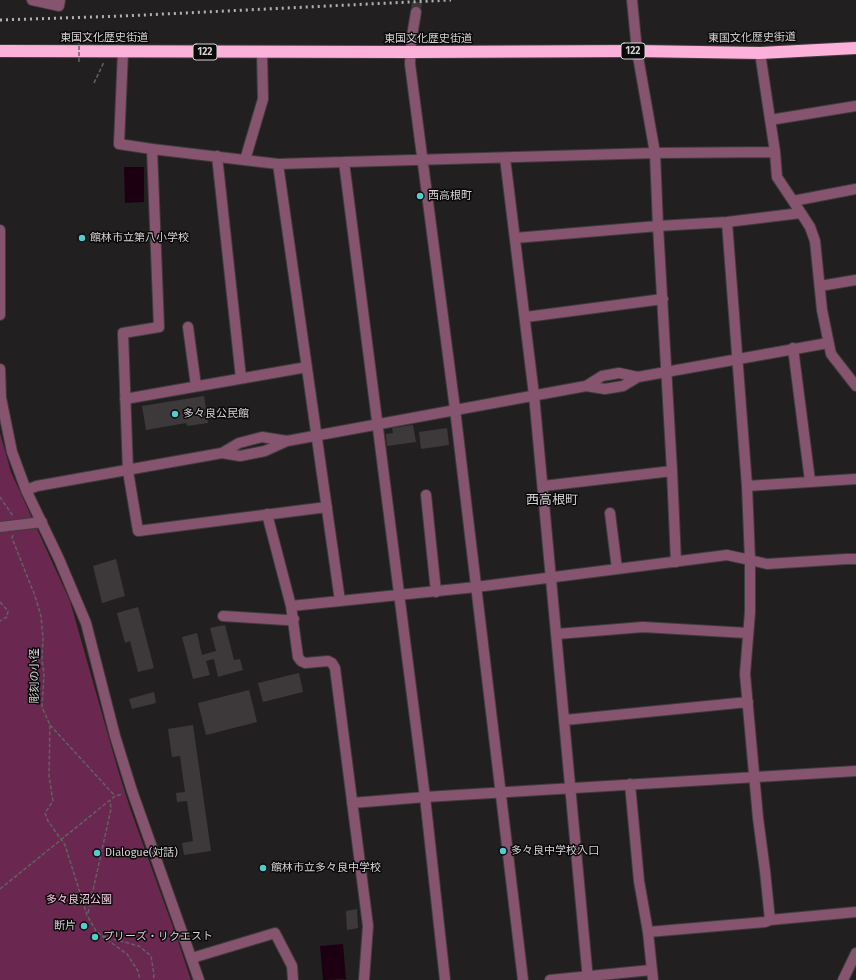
<!DOCTYPE html>
<meta charset="utf-8">
<style>
body{margin:0}
canvas{display:block;background:#221f20}
</style>
<canvas width="856" height="980"></canvas>
<script>
const ctx = document.querySelector('canvas').getContext('2d');
ctx.lineJoin = 'round';
function paint(path, color) {
  ctx.fillStyle = color;
  ctx.fill(path, 'evenodd');
}
function poly(rows) {
  const path = new Path2D();
  for (const r of rows) {
    path.moveTo(r[0], r[1]);
    for (let i = 2; i < r.length; i += 2) path.lineTo(r[i], r[i + 1]);
  }
  return path;
}
function trace(path, color, width, dash) {
  ctx.strokeStyle = color;
  ctx.lineWidth = width;
  ctx.lineCap = dash ? 'butt' : 'round';
  ctx.setLineDash(dash || []);
  ctx.stroke(path);
}
function write(font, color, halo, rows, align = 'center') {
  ctx.font = font + ' "Fira Sans","Noto Sans JP",sans-serif';
  ctx.lineWidth = 3;
  ctx.setLineDash([]);
  ctx.textBaseline = 'middle';
  ctx.strokeStyle = halo;
  ctx.fillStyle = color;
  for (const [text, x, y, turn = 0] of rows) {
    ctx.save();
    ctx.translate(x, y);
    ctx.rotate((+turn || 0) * Math.PI / 180);
    ctx.textAlign = isNaN(turn) ? turn : align;
    if (halo) ctx.strokeText(text, 0, 0);
    ctx.fillText(text, 0, 0);
    ctx.restore();
  }
}
paint(poly([
 [0,433,11,472,70,601,118,770,131,811,178,941,191,980,0,980]
]), '#6a2750');
paint(poly([
 [124,167,144,167,144,202,125,203],
 [343,944,346,979,323,980,320,946]
]), '#1c0011');
paint(poly([
 [204,396,208,423,187,426,186,423,146,430,142,406],
 [413,425,416,442,387,446,386,434,393,433,392,428],
 [447,428,449,445,421,449,419,432],
 [116,559,125,596,102,603,93,566],
 [138,607,154,668,138,672,130,641,125,643,117,613],
 [225,625,234,660,240,659,243,670,218,677,214,659,206,661,210,675,193,679,182,637,197,633,202,655,216,651,210,628],
 [299,673,303,692,263,702,258,683],
 [249,690,257,722,206,735,198,703],
 [154,692,156,703,132,709,129,699],
 [193,725,211,851,184,855,182,843,193,841,187,801,177,802,176,793,185,792,180,756,172,757,168,729],
 [357,909,358,928,347,930,346,911]
]), '#3d393b');
trace(poly([
 [416,12,417,0]
]), '#3d3a3b', 10, [10, 5]);
const minor = poly([
 [32,0,59,6,60,0],
 [632,0,637,51,655,153,658,226,727,222,801,213,810,227,815,241,822,310,831,354,856,386],
 [416,12,411,42,410,64,455,409,523,980],
 [123,51,119,144,152,149,278,164,344,162],
 [760,53,775,152,777,177,801,213],
 [770,120,856,106],
 [152,149,159,327,123,333,128,471,138,531,327,507],
 [217,156,241,378],
 [505,158,534,395,588,980],
 [245,160,263,99,262,52],
 [278,164,340,601],
 [793,201,856,189],
 [0,230,0,315],
 [515,238,658,226,672,471,676,562],
 [820,286,856,280],
 [526,317,663,299],
 [188,327,196,386],
 [793,348,810,481],
 [0,369,1,398,12,452,26,490,59,559,86,623,115,736,132,791,199,980],
 [586,386,602,376,619,373,638,377],
 [125,399,307,367],
 [222,453,239,443,262,437,287,441],
 [543,486,672,471],
 [747,486,856,479],
 [26,490,37,486,222,453,240,456,265,451,287,441,586,386,605,389,623,386,638,377,828,343],
 [426,495,436,592],
 [610,513,617,569],
 [267,514,291,606,298,657,301,661,305,663,328,661,332,663,335,668,368,926,364,980],
 [0,527,42,522],
 [291,606,476,587,727,555,750,560,747,486,727,222],
 [223,616,286,620,294,619],
 [557,634,643,627,747,633],
 [565,720,748,702],
 [630,784,639,881,648,932,653,980],
 [352,803,425,797,856,771],
 [770,920,765,871,758,818,745,674,750,612,750,560,767,564,846,559,856,559],
 [648,932,765,922,770,920,856,912],
 [192,958,275,933,292,966,293,980],
 [445,980,425,797,344,162,655,153,775,152],
 [550,980,651,970],
 [843,980,856,953]
]);
const highway = poly([
 [0,51,411,52,637,51,760,53,856,48]
]);
trace(minor, '#3f3c3d', 12);
trace(highway, '#3f3c3d', 14);
trace(poly([
 [76,40,76,36,79,36,79,41],
 [94,83,104,62],
 [0,497,13,516],
 [13,535,12,538,35,596,41,616,43,638,42,660,44,674,42,707,50,725,49,776,53,801,45,813,48,821,65,845,87,915,96,931,102,936,139,946,151,956,154,975,153,980],
 [0,602,8,611,7,617,0,621],
 [50,725,115,796],
 [0,889,115,796,123,794],
 [88,913,111,809,110,800],
 [102,936,127,954,138,971,140,980]
]), '#646162', 1.5, [4, 2]);
trace(minor, '#875470', 10);
trace(highway, '#fdb0d9', 12);
trace(poly([
 [0,20,123,16,451,0]
]), '#b2b0b1', 3, [2, 4]);
trace(poly([
 [79,62,79,43]
]), '#646162', 1.5, [4, 2]);
for (const [x, y, r, color] of [
 [420,196,4,"#52cdce"],
 [82,238,4,"#52cdce"],
 [175,414,4,"#52cdce"],
 [503,851,4,"#52cdce"],
 [97,853,4,"#52cdce"],
 [263,868,4,"#52cdce"],
 [84,926,4,"#52cdce"],
 [95,937,4,"#52cdce"]
]) {
  const dot = new Path2D();
  dot.arc(x, y, r, 0, 2 * Math.PI);
  ctx.fillStyle = color;
  ctx.fill(dot);
  trace(dot, '#0a090a', 1.5);
}
for (const [x, y, w] of [
 [633,51,24],
 [205,52,24]
]) {
  const box = new Path2D();
  box.roundRect(x - w / 2, y - 8, w, 16, 3);
  ctx.fillStyle = '#0a090a';
  ctx.fill(box);
  trace(box, '#d5d3d4', 1);
}
write('bold 10px', '#d5d3d4', null, [
 ["122",633,51],
 ["122",205,52]
]);
write('11px', '#d5d3d4', '#0a090a', [
 ["東国文化歴史街道",104,38],
 ["東国文化歴史街道",752,38,-1],
 ["東国文化歴史街道",428,39],
 ["彫刻の小径",35,676,-90]
]);
write('11px', '#d5d3d4', '#0a090a', [
 ["西高根町",428,196],
 ["館林市立第八小学校",90,238],
 ["多々良公民館",183,414],
 ["多々良中学校入口",511,851],
 ["Dialogue(対話)",105,853],
 ["館林市立多々良中学校",271,868],
 ["断片",76,926,"right"],
 ["プリーズ・リクエスト",103,937]
], 'left');
write('11px', '#f8cde3', '#0a090a', [
 ["多々良沼公園",79,900]
]);
write('13px', '#d5d3d4', '#0a090a', [
 ["西高根町",552,500]
]);
</script>
